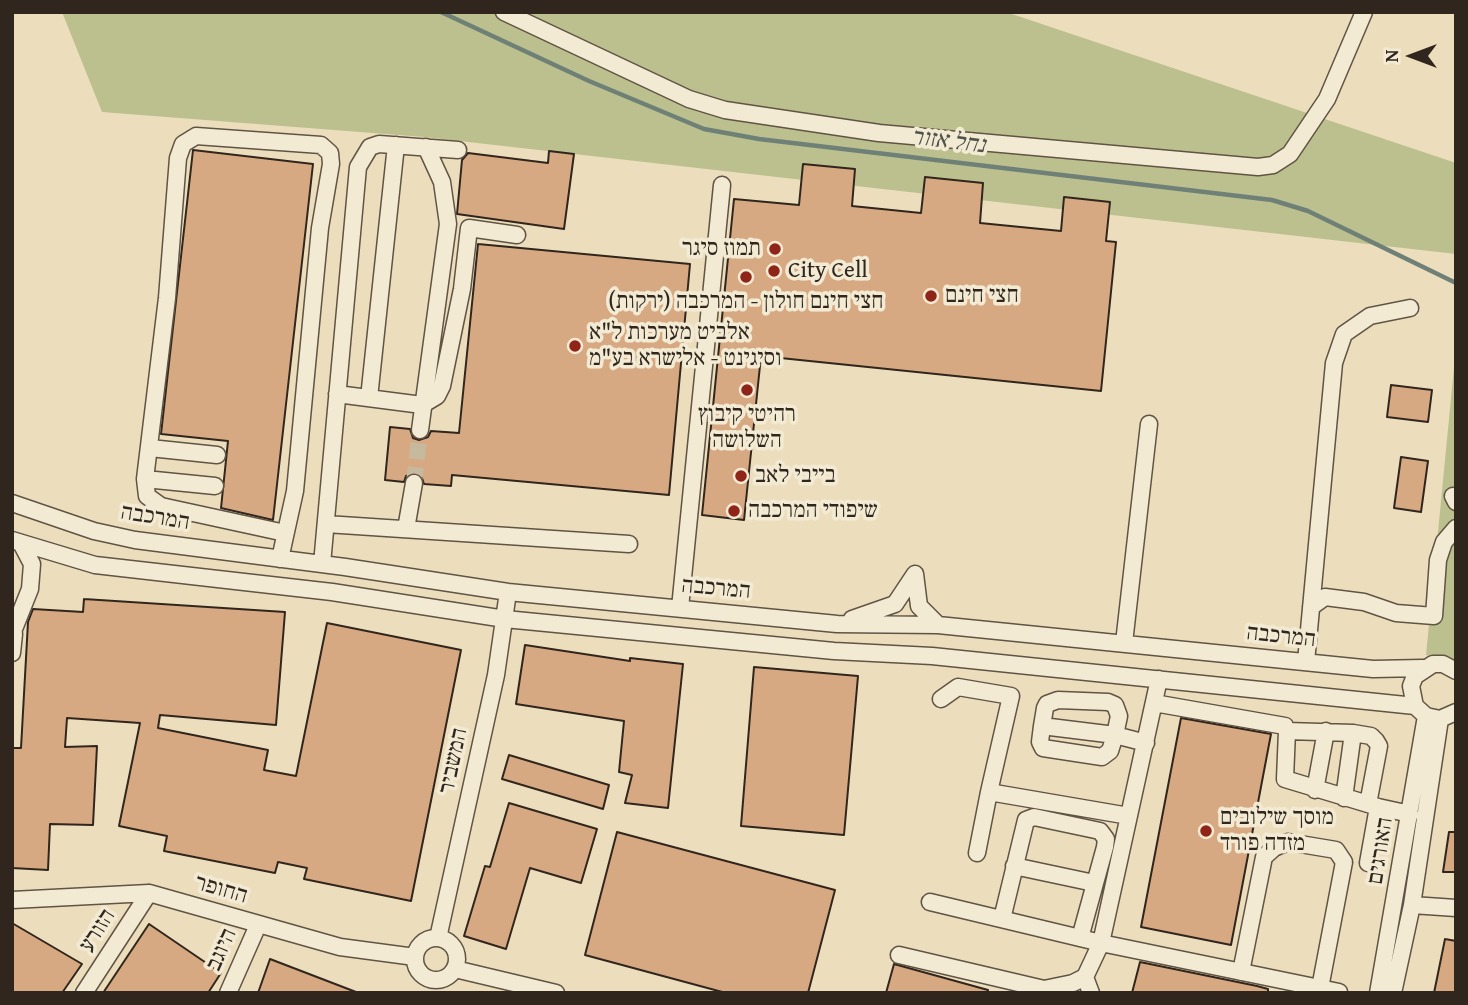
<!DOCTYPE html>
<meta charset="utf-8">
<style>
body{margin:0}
#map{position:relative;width:1468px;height:1005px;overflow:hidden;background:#ecdebd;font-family:"Gentium Book Plus",serif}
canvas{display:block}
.frame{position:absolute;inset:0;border:14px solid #31261d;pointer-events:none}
.north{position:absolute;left:1377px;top:21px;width:70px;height:70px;-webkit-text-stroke:5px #f3ead4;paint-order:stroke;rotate:270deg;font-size:19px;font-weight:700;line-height:28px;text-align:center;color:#31261d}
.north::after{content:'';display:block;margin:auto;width:24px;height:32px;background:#31261d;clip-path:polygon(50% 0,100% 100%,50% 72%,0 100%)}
</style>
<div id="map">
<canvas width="1468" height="1005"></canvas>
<div class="frame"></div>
<div class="north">N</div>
</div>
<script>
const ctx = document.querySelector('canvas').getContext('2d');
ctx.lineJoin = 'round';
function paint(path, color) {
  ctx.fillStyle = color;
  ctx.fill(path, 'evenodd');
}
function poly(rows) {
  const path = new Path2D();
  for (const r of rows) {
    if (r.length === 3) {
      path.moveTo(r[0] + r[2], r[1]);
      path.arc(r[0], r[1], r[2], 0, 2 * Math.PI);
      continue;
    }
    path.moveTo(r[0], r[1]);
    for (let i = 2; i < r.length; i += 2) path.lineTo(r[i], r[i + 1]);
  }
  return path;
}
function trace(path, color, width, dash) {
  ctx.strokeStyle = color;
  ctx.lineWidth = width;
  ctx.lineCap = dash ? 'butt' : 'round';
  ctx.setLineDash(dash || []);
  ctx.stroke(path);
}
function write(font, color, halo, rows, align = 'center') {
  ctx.font = font + ' "Gentium Book Plus","Frank Ruhl Libre",serif';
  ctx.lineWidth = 7;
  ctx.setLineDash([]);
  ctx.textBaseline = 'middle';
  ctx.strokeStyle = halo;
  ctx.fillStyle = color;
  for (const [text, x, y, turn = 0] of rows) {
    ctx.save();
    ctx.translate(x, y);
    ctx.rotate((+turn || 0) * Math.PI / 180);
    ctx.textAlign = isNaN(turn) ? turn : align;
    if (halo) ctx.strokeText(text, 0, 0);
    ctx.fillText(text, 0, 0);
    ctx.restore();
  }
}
paint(poly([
 [62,12,1006,12,1456,163,1456,254,424,137,102,112],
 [1456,347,1456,662,1426,655]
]), '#bcc08e');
trace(poly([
 [441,12,589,81,704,129,759,139,1272,200,1308,211,1456,283]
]), '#6f8077', 4.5);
const building = poly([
 [193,150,313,164,273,520,221,508,228,441,161,434,193,150],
 [549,151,574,154,564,229,457,214,462,160,468,153,548,163,549,151],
 [803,164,855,169,852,206,921,213,925,177,983,183,980,223,1061,231,1064,197,1110,202,1106,241,1116,242,1101,391,761,356,744,520,702,515,734,199,799,205,803,164],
 [478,244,690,264,669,495,452,475,451,486,424,484,421,475,415,473,406,476,404,482,385,480,390,427,410,429,413,438,419,440,428,437,431,431,459,433,478,244],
 [1391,385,1432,390,1428,422,1387,417,1391,385],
 [1401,457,1428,461,1421,512,1394,508,1401,457],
 [84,599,285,612,276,725,160,715,158,728,268,750,264,770,296,776,327,623,461,650,411,901,304,879,307,868,278,862,275,873,164,851,167,836,119,826,140,723,67,718,65,747,97,746,93,825,50,824,48,870,12,868,12,748,21,748,28,622,33,609,83,612,84,599],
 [525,645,630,661,630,658,683,664,668,808,625,803,632,775,619,772,624,721,516,704,525,645],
 [754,667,858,676,844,835,741,826,754,667],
 [1181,718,1271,734,1231,945,1141,927,1181,718],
 [509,755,609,785,603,809,502,779,509,755],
 [509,803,597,829,581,883,530,868,506,949,464,936,485,866,490,867,509,803],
 [617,832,835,890,808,993,726,993,585,955,617,832],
 [1449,832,1456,832,1456,872,1443,872,1449,832],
 [12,923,82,964,62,993,12,993,12,923],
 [149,924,221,973,208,993,103,993,149,924],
 [1445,939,1456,941,1456,993,1434,993,1445,939],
 [270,959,356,992,355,993,258,993,270,959],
 [1140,962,1257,986,1268,989,1268,993,1132,993,1140,962],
 [894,964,988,990,988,993,886,993,894,964]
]);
paint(building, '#d7a982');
trace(building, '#31261d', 2);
trace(poly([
 [414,483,420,430]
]), '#c7b99d', 16, [16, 8]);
const minor = poly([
 [504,12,689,99,725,110,879,133,1258,167,1273,165,1290,154,1327,99,1364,12],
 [337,394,422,405,437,396,442,386,462,289,469,228,517,235],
 [369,398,396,145],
 [420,430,448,224,442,182,426,147],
 [150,448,217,455],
 [145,479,215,486],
 [1453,496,1456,502],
 [12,503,94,531,135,540,345,567,508,592,837,624,938,625,1373,669,1423,668],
 [326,524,629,544],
 [406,529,414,483],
 [12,540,95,565,332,592,505,619,834,651,932,656,1415,706],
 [280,559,295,491,320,228,331,164,330,153,321,145,196,136,183,144,178,158,167,298,145,479,147,496,161,506,285,533],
 [322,564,358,167,370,147,379,144,458,150],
 [915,574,919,606,938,625],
 [1311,607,1325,597,1364,602,1396,613,1434,616,1438,560,1444,542,1456,528],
 [680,608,722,185],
 [852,619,895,604,915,574],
 [12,634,30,589,32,564,21,543],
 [1124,643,1149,424],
 [12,653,14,634],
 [1306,662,1334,363,1344,334,1370,316,1410,308],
 [1456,671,1443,664,1433,664,1415,676,1411,686,1415,706,1426,716,1440,719,1456,712],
 [941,699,958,687,1011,696,989,792],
 [1154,703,1285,726,1287,731,1285,779,1378,807,1368,863],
 [1042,726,1115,735,1119,716,1115,705,1108,702,1058,700,1047,704,1045,708,1042,726,1040,742,1043,748,1102,757,1110,751,1115,735,1146,743],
 [1287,731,1353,733,1371,736,1376,741,1379,746,1368,804],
 [1315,790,1326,731],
 [1344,798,1353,733],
 [1378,807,1410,814],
 [977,853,989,792,1129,816],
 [1014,866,1094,883],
 [12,900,149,893,340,947,415,957],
 [930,902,1101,943,1339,992],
 [1412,905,1456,908],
 [1002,919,1026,820,1034,817,1100,831,1106,839,1105,847,1080,938],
 [438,938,496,675,508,592],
 [436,959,21],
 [899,955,1044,989,1073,983,1085,977],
 [455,969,556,993],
 [1241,972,1264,857,1274,848,1288,842,1336,850,1344,862,1320,988],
 [84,993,149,893],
 [228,993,258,925],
 [1091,993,1085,977,1101,943,1159,679],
 [1378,993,1426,716],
 [1393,993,1412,905,1440,719]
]);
trace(minor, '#605445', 19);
trace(minor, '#f3ead4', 16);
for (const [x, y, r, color] of [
 [775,249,7,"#8f2418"],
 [774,271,7,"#8f2418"],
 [746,277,7,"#8f2418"],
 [931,296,7,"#8f2418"],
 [575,346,7,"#8f2418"],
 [747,390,7,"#8f2418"],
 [741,476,7,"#8f2418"],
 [734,511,7,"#8f2418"],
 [1206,831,7,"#8f2418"]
]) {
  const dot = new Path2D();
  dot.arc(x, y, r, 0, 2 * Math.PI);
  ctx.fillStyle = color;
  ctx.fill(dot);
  trace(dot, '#f3ead4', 2.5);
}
write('23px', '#31261d', '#f3ead4', [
 ["תמוז סיגר",761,249,"right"],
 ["City Cell",788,271],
 ["חצי חינם",945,296],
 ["חצי חינם חולון - המרכבה (ירקות)",746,302,"center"],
 ["אלביט מערכות ל\"א",589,333],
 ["וסיגינט - אלישרא בע\"מ",589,359],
 ["רהיטי קיבוץ",747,415,"center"],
 ["השלושה",747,441,"center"],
 ["בייבי לאב",755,476],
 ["שיפודי המרכבה",748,511],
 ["מוסך שילובים",1220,818],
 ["מזדה פורד",1220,844]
], 'left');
write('23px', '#31261d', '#f3ead4', [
 ["המרכבה",155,518,9],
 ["המרכבה",716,589,5],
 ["המרכבה",1281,637,6],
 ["המשביר",454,761,-78],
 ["האורגים",1381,851,-81],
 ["החופר",221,890,16],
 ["הזורע",98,931,-57],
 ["היוגב",222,950,-66]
]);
write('italic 24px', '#50534a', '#f3ead4', [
 ["נחל אזור",948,142,7]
]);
</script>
